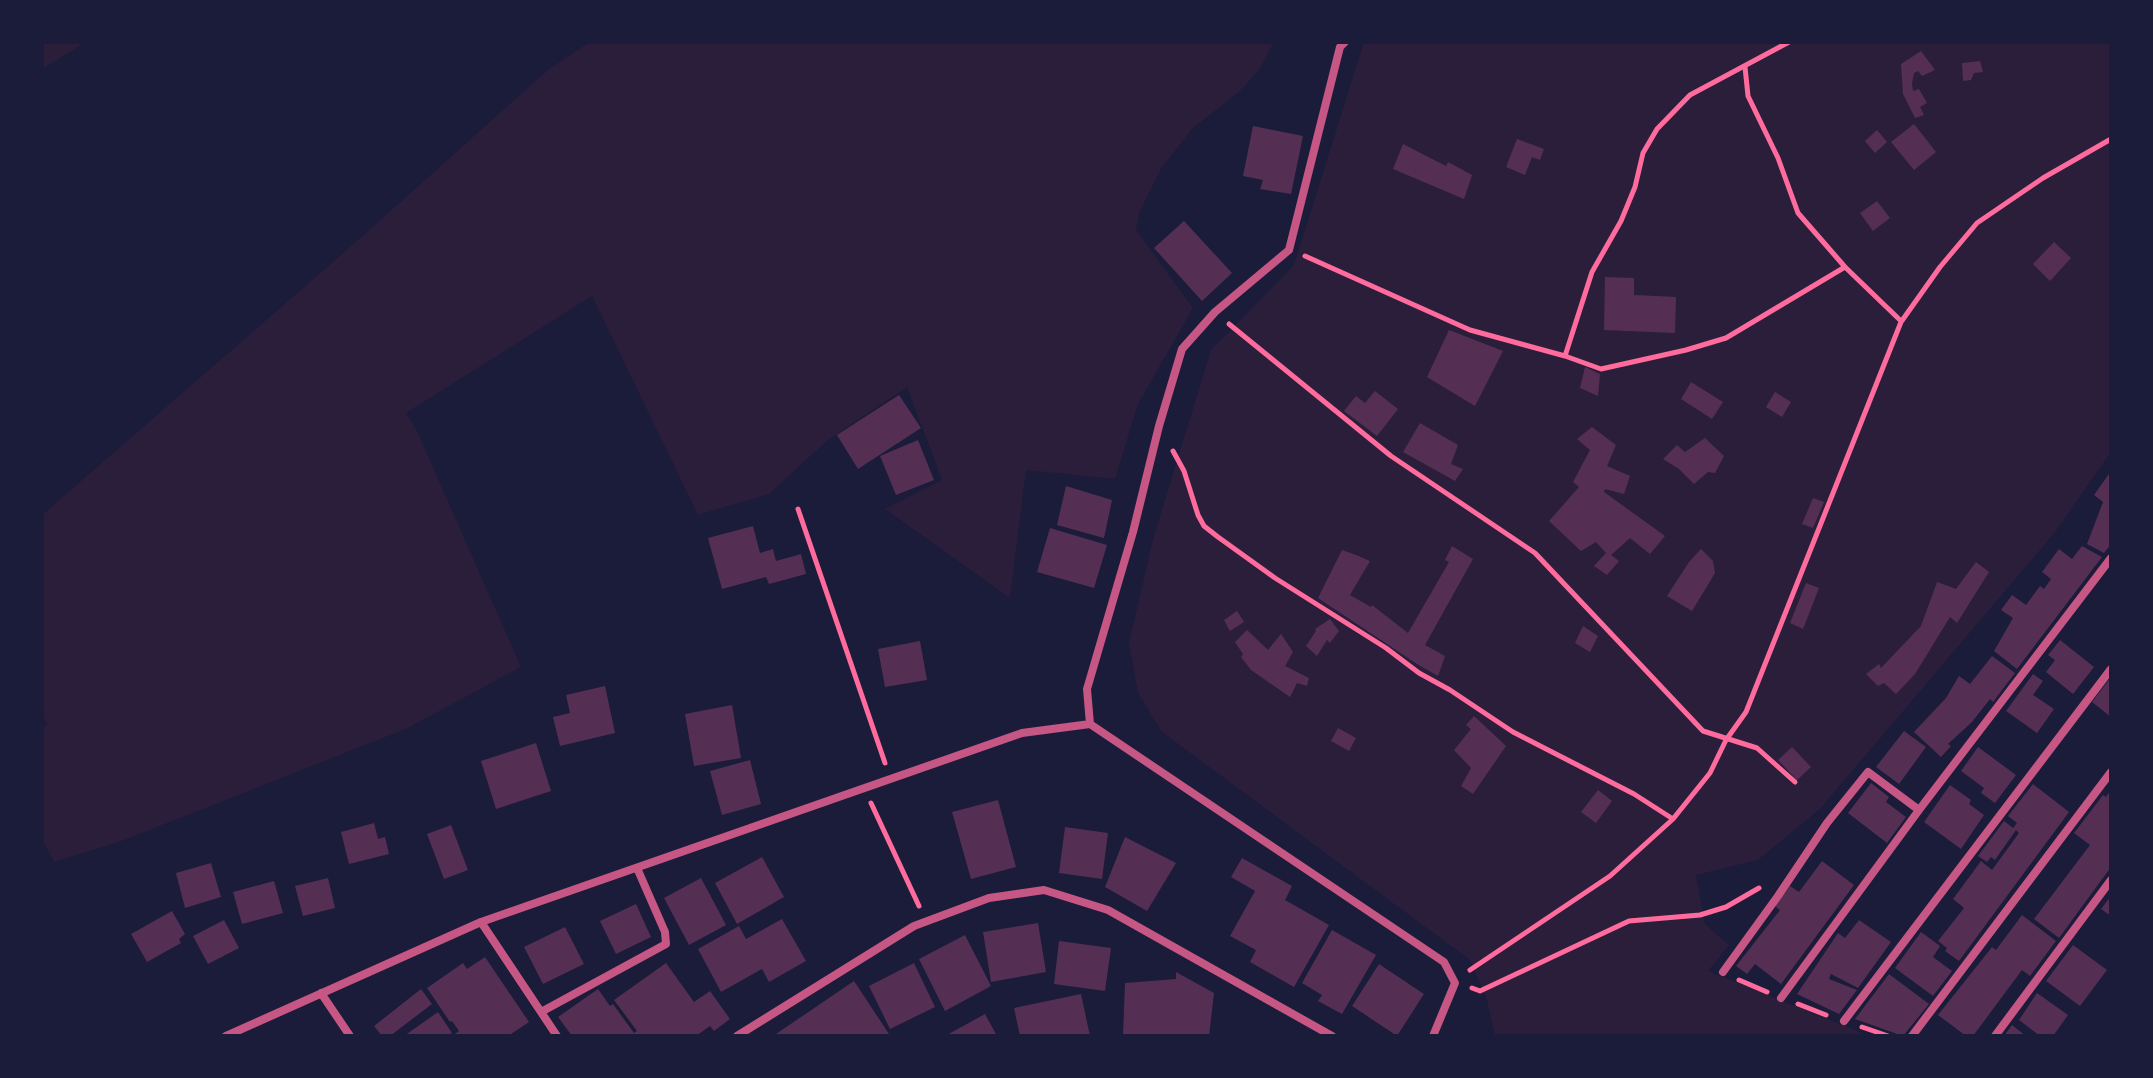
<!DOCTYPE html>
<style>
body{margin:0}
#map{position:relative;width:2153px;height:1078px;overflow:hidden;background:#1b1b3a;font-family:Roboto,sans-serif}
canvas{display:block}
.frame{position:absolute;inset:0;border:44px solid #1b1b3a;pointer-events:none}
</style>
<div id="map">
<canvas width="2153" height="1078"></canvas>
<div class="frame"></div>
</div>
<script>
const ctx = document.querySelector('canvas').getContext('2d');
ctx.lineJoin = 'round';
function paint(path, color) {
  ctx.fillStyle = color;
  ctx.fill(path, 'evenodd');
}
function poly(rows) {
  const path = new Path2D();
  for (const r of rows) {
    path.moveTo(r[0], r[1]);
    for (let i = 2; i < r.length; i += 2) path.lineTo(r[i], r[i + 1]);
  }
  return path;
}
function trace(path, color, width, dash) {
  ctx.strokeStyle = color;
  ctx.lineWidth = width;
  ctx.lineCap = dash ? 'butt' : 'round';
  ctx.setLineDash(dash || []);
  ctx.stroke(path);
}
paint(poly([
 [42,42,86,42,42,69],
 [590,42,1274,42,1259,70,1239,92,1193,128,1162,167,1139,213,1136,230,1193,308,1138,404,1115,479,1026,470,1010,598,885,509,942,480,907,387,828,440,769,494,698,515,592,296,406,413,417,431,521,667,406,729,119,842,54,862,42,839,42,728,47,724,42,714,42,515,349,248,549,69],
 [1364,42,2111,42,2111,452,2056,531,1820,809,1758,860,1696,875,1705,924,1729,945,1708,971,1870,1036,1495,1036,1487,1000,1470,960,1162,732,1138,693,1129,643,1153,539,1211,350,1294,265]
]), '#2a1e3b');
paint(poly([
 [1921,51,1935,70,1922,76,1918,71,1914,73,1912,83,1913,91,1919,89,1927,103,1920,107,1924,115,1915,118,1903,94,1901,64],
 [1980,61,1983,72,1974,73,1971,80,1963,81,1962,63],
 [1914,124,1936,152,1914,170,1891,142],
 [1253,126,1303,136,1291,194,1260,189,1263,180,1243,176],
 [1877,130,1887,142,1875,153,1865,141],
 [1517,139,1544,149,1540,160,1532,157,1525,175,1506,167],
 [1403,144,1446,166,1448,162,1472,175,1464,199,1393,169],
 [1877,201,1890,218,1873,231,1860,213],
 [1184,221,1232,273,1202,301,1154,248],
 [2054,242,2071,258,2050,281,2033,264],
 [1605,277,1634,278,1634,295,1676,297,1675,333,1604,330],
 [1449,330,1503,351,1475,406,1427,377],
 [1585,367,1600,374,1598,396,1580,388],
 [1691,382,1723,402,1712,419,1681,399],
 [1375,391,1398,409,1377,436,1344,411,1356,396,1365,403],
 [1775,392,1791,402,1782,417,1766,407],
 [899,395,921,428,858,469,837,435],
 [1420,423,1458,445,1451,464,1463,469,1455,481,1403,452],
 [1592,427,1616,445,1607,466,1630,476,1624,494,1605,489,1604,492,1665,536,1650,554,1630,538,1611,555,1619,561,1607,575,1594,566,1606,553,1596,542,1581,551,1549,521,1579,487,1573,482,1590,450,1577,439],
 [1705,438,1724,456,1715,473,1708,472,1694,484,1679,469,1663,459,1677,445,1685,452],
 [918,440,934,480,896,495,880,456],
 [2111,471,2111,544,2104,553,2087,544,2103,502,2094,495],
 [1066,486,1112,500,1104,538,1057,525],
 [1813,498,1824,502,1813,528,1802,524],
 [753,526,760,553,773,549,776,561,801,554,806,574,769,584,766,577,722,589,708,538],
 [1050,528,1107,545,1094,588,1037,572],
 [1452,546,1473,559,1425,645,1445,656,1438,676,1417,664,1318,598,1342,550,1356,555,1370,561,1350,595,1371,607,1372,605,1408,633,1449,562,1445,560],
 [2082,546,2102,557,2017,669,1994,651,2013,618,2001,610,2012,595,2026,605,2040,586,2044,589,2051,579,2042,572,2059,549,2072,559],
 [1701,549,1713,561,1715,573,1692,611,1667,596,1689,562],
 [1976,562,1989,572,1957,623,1950,617,1915,674,1896,694,1884,683,1878,686,1866,674,1879,664,1881,668,1921,626,1937,582,1956,589],
 [1806,583,1819,588,1803,629,1790,623],
 [1237,611,1244,622,1230,631,1224,620],
 [1330,619,1339,631,1330,643,1327,640,1317,656,1306,646,1316,631,1315,629],
 [1583,626,1598,636,1590,652,1575,643],
 [1247,630,1268,650,1281,634,1293,652,1285,666,1309,678,1307,686,1297,683,1290,697,1251,670,1241,657,1243,654,1235,642],
 [2060,640,2094,667,2073,694,2046,672,2055,660,2048,655],
 [920,641,927,680,885,687,878,649],
 [1992,656,2015,673,1993,702,1990,699,1972,722,1948,744,1951,746,1941,757,1914,732,1946,698,1959,676,1970,684],
 [2033,674,2043,681,2033,695,2054,709,2037,733,2006,711],
 [2111,677,2111,717,2092,702],
 [605,686,615,733,560,746,553,717,570,713,566,695],
 [732,705,741,758,694,766,685,714],
 [1474,716,1506,746,1473,794,1461,786,1471,768,1454,750,1471,729,1466,725],
 [1338,728,1356,738,1349,751,1331,741],
 [1904,731,1926,747,1899,784,1876,767],
 [536,743,551,791,496,809,481,761],
 [1792,747,1811,767,1797,780,1778,760],
 [1978,747,2016,775,1995,803,1981,793,1984,788,1961,771],
 [750,760,761,804,722,815,710,771],
 [1871,783,1889,797,1886,802,1906,817,1887,843,1848,813],
 [2033,784,2069,812,1959,961,1945,951,1947,948,1938,941,1964,908,1953,899,1981,861,1992,870,2019,833,2016,830,1995,860,1991,857,1987,862,1978,856,2004,821,2013,828,2017,823,2008,816],
 [1950,785,1971,800,1969,804,1984,815,1961,849,1924,822],
 [1598,790,1612,801,1596,823,1581,812],
 [2111,790,2111,867,2059,938,2034,919,2090,845,2074,833,2103,795,2106,797],
 [998,800,1016,867,971,879,952,812],
 [374,823,378,839,385,837,389,854,349,864,341,832],
 [451,825,468,870,444,879,427,834],
 [1065,827,1108,833,1102,879,1059,873],
 [1125,837,1176,863,1147,911,1105,887],
 [762,857,784,897,737,924,715,883],
 [1242,858,1292,886,1285,900,1329,925,1294,987,1250,962,1256,950,1230,936,1255,891,1231,877],
 [1822,861,1854,885,1781,984,1755,964,1747,974,1736,966,1780,910,1775,906,1790,886,1799,892],
 [211,863,221,897,185,908,176,873],
 [328,878,335,908,303,916,295,886],
 [701,878,726,925,689,945,664,898],
 [274,881,283,913,242,924,233,892],
 [2111,896,2111,916,2101,909],
 [636,904,651,937,616,954,600,921],
 [172,911,185,934,179,939,181,943,147,962,131,934],
 [2022,915,2056,941,2030,976,2022,970,1973,1036,1966,1036,1938,1015,1992,947,1996,950],
 [782,919,806,961,769,982,762,969,721,992,698,949,739,926,746,939],
 [224,920,239,948,208,964,193,936],
 [1859,920,1891,942,1858,988,1831,974,1829,979,1857,990,1839,1014,1797,994,1838,933,1845,938],
 [1038,923,1046,972,991,982,983,932],
 [565,927,584,964,543,984,524,947],
 [1332,930,1376,955,1342,1014,1318,1001,1322,995,1302,983],
 [1921,932,1940,946,1933,957,1952,971,1933,996,1895,968],
 [965,935,991,986,945,1011,919,959],
 [1059,941,1111,948,1105,991,1054,984],
 [2073,945,2107,970,2080,1006,2046,981],
 [485,957,529,1022,508,1036,456,1036,455,1034,459,1031,452,1021,450,1022,427,988,463,963,467,969],
 [666,963,694,1002,710,991,730,1019,714,1031,710,1026,696,1036,572,1036,558,1017,598,989,610,1006,613,1004,634,1033,637,1031,614,1000],
 [914,963,935,1007,890,1029,869,986],
 [1379,964,1424,994,1397,1036,1352,1006],
 [1176,972,1214,993,1209,1036,1174,1034,1123,1036,1125,983,1176,979],
 [1889,974,1929,1004,1903,1036,1855,1019],
 [854,981,889,1034,886,1036,773,1036],
 [421,989,432,1004,390,1036,382,1036,374,1026],
 [2037,993,2068,1015,2053,1036,2040,1036,2019,1020],
 [1081,994,1090,1036,1020,1036,1014,1008],
 [438,1012,452,1033,447,1036,404,1036],
 [985,1014,997,1036,945,1036],
 [2012,1025,2026,1036,2004,1036]
]), '#542f53');
trace(poly([
 [1745,67,1748,96,1778,158,1798,213,1845,267],
 [1305,256,1470,330,1565,356,1592,272,1621,221,1635,187,1643,153,1657,129,1690,95,1789,42],
 [1229,324,1391,456,1535,553,1703,731,1757,748,1795,782],
 [1565,356,1601,369,1686,350,1726,338,1845,267,1901,321],
 [1173,451,1184,471,1198,515,1204,526,1218,537,1275,578,1386,648,1419,673,1450,690,1513,732,1634,794,1673,819],
 [798,509,885,763],
 [871,803,919,906],
 [1470,970,1610,876,1673,819,1710,773,1726,740,1746,712,1901,322,1940,267,1977,223,2043,178,2111,139],
 [1739,980,1767,992],
 [1472,988,1480,991,1629,921,1700,915,1726,907,1759,888],
 [1798,1004,1826,1015],
 [1862,1027,1888,1036]
]), '#ff6b9d', 5);
trace(poly([
 [1090,724,1087,689,1133,532,1159,426,1182,349,1215,312,1289,250,1340,47,1345,42],
 [1090,724,1444,962,1455,983,1433,1036],
 [481,922,557,1036],
 [1723,972,1778,896,1827,823,1868,772,1919,810],
 [321,993,350,1036],
 [1781,998,1919,810,2111,558],
 [541,1012,666,944,665,932,637,868],
 [1844,1021,2111,669],
 [226,1036,481,922,1022,733,1090,724],
 [737,1036,914,926,989,898,1044,890,1108,910,1332,1036],
 [1912,1036,2111,772],
 [1995,1036,2111,880]
]), '#c65784', 8);
</script>
